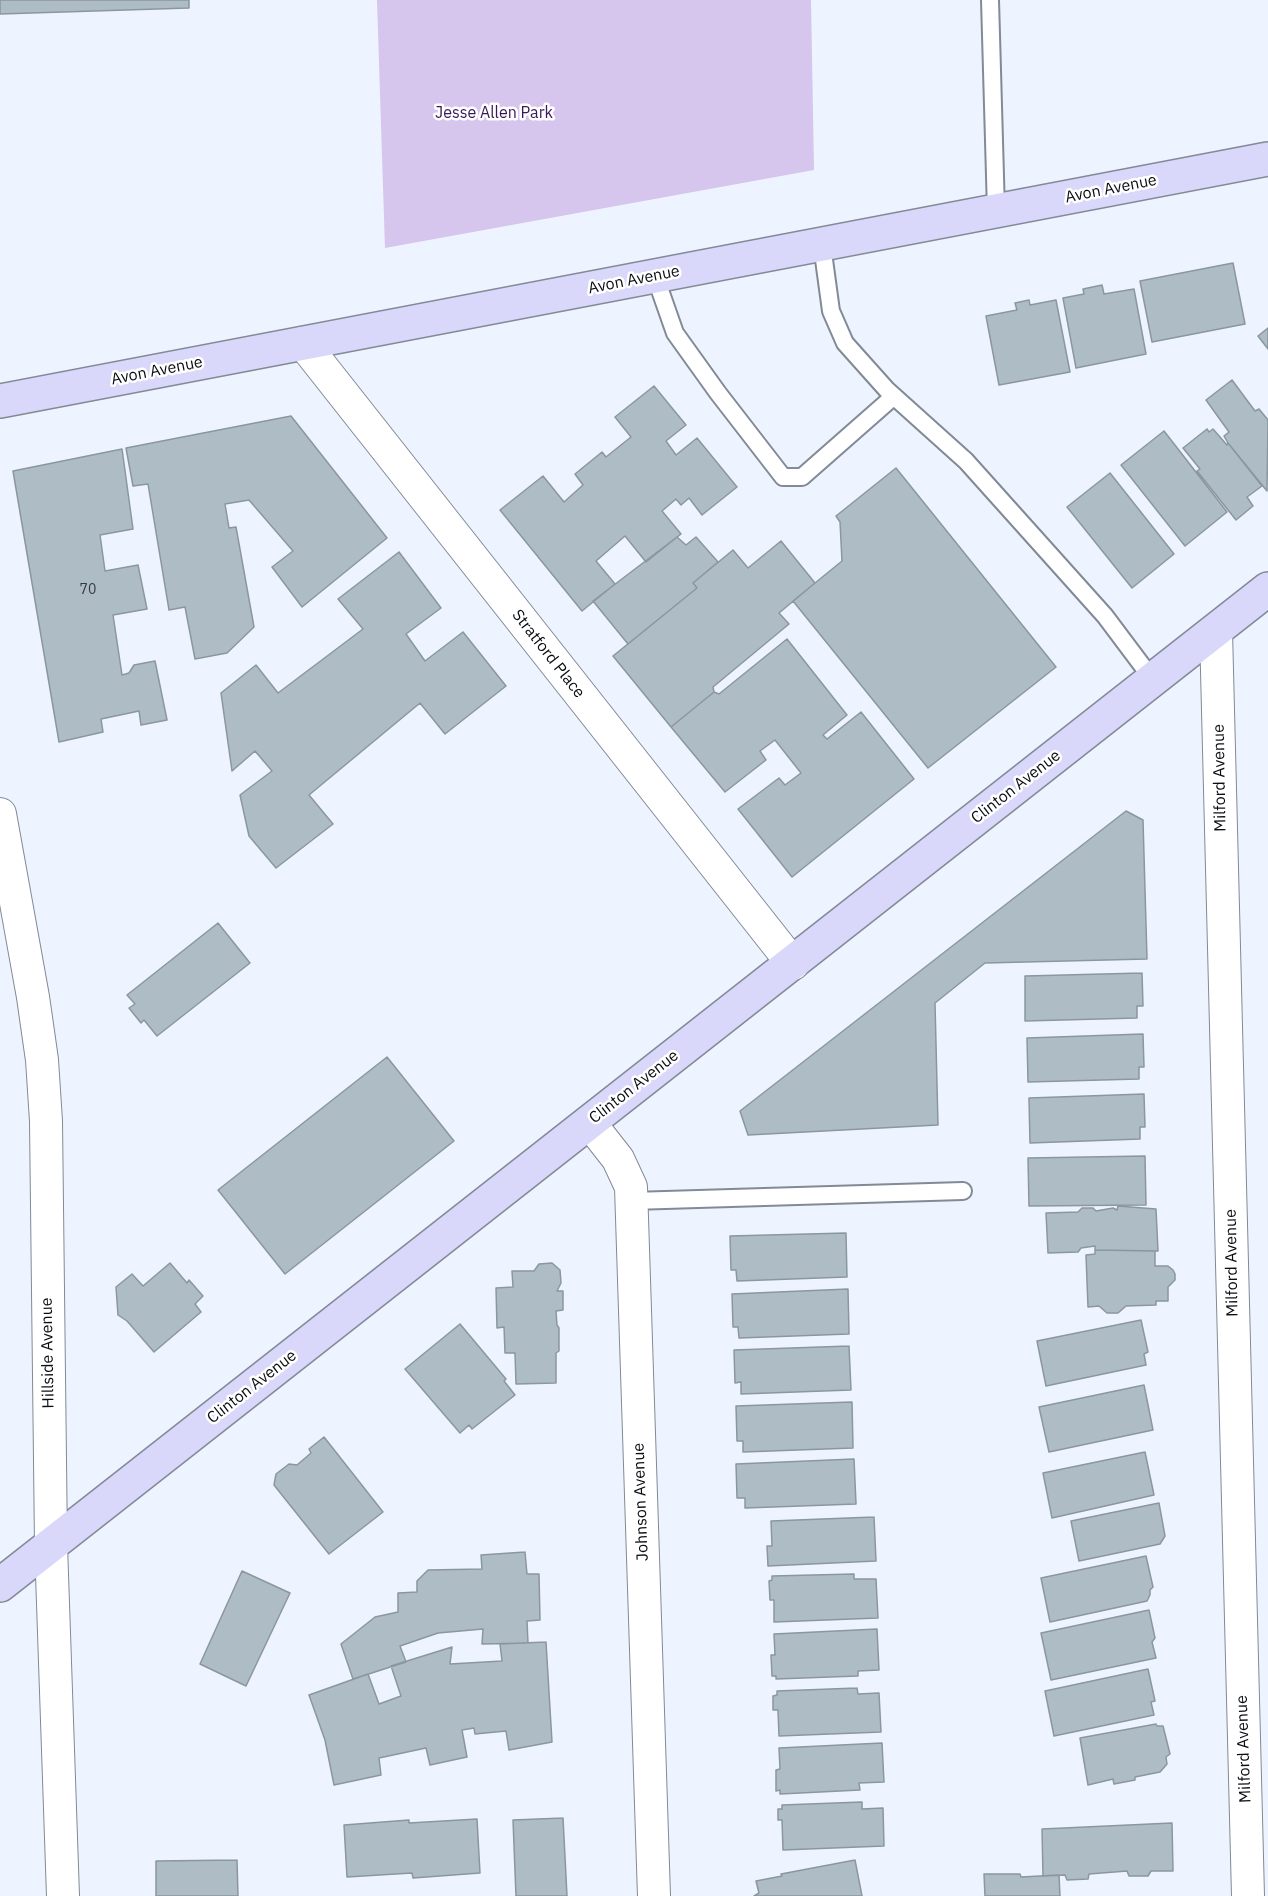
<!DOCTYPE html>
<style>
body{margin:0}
canvas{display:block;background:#edf3ff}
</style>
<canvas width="1268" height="1896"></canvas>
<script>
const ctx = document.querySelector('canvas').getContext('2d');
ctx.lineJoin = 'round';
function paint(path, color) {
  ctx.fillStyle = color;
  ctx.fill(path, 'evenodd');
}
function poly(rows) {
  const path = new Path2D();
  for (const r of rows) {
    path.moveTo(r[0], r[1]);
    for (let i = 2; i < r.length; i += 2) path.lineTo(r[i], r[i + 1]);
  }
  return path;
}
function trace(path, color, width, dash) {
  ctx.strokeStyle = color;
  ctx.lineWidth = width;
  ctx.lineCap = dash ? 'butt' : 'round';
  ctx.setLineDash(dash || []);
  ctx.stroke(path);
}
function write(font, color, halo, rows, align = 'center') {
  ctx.font = font + ' "IBM Plex Sans",sans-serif';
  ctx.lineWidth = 5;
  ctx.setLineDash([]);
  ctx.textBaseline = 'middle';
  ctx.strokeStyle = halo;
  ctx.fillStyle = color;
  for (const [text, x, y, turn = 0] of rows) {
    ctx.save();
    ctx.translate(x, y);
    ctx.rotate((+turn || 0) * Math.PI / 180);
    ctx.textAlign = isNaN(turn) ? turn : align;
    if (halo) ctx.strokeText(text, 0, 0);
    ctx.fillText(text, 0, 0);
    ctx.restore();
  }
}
paint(poly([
 [377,0,811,0,814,170,385,248]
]), '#d6c5ec');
const building = poly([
 [0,0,189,0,189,8,0,14,0,0],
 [1233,263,1245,324,1152,342,1140,281,1233,263],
 [1102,285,1104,294,1134,289,1146,354,1076,368,1063,298,1084,294,1083,289,1102,285],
 [1029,300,1030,305,1056,300,1070,372,999,385,986,316,1017,310,1015,303,1029,300],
 [1268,328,1268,349,1258,336,1268,328],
 [1232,380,1255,411,1259,409,1268,420,1267,491,1228,443,1224,436,1229,432,1206,400,1232,380],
 [654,386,686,425,666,441,676,455,697,438,737,487,702,515,689,498,681,505,676,499,662,511,681,534,646,562,625,536,596,561,615,584,582,611,500,510,543,476,564,502,583,485,575,474,602,452,606,457,631,437,615,417,654,386],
 [291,416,387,538,302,607,272,567,293,551,249,500,225,504,229,528,236,527,254,627,227,653,195,659,185,607,169,610,148,484,133,486,126,448,291,416],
 [1207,429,1209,432,1213,429,1227,445,1228,443,1262,486,1247,497,1253,506,1236,520,1197,471,1200,469,1183,448,1207,429],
 [1164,431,1227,512,1185,546,1121,465,1164,431],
 [122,449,133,529,100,535,105,571,138,565,147,609,113,615,122,675,129,673,134,665,155,661,167,720,141,725,139,711,101,719,103,732,59,742,13,471,122,449],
 [896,468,1056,667,928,768,793,601,842,561,840,522,836,516,896,468],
 [1110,473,1174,554,1132,588,1067,507,1110,473],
 [677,537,686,545,696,537,718,562,693,583,697,588,628,644,593,601,677,537],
 [781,541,815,583,779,613,789,624,713,687,714,692,671,727,613,656,697,588,693,583,733,550,748,568,781,541],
 [399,552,441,608,406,634,425,661,463,632,506,686,445,734,420,703,309,795,333,824,276,868,249,836,240,795,272,771,255,751,232,771,221,693,256,665,278,693,363,629,338,599,399,552],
 [787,639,847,715,823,735,827,739,861,712,914,779,792,877,738,809,779,778,785,785,801,773,775,740,760,751,766,760,725,792,671,727,714,692,719,694,787,639],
 [1126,811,1143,820,1147,959,985,963,935,1003,938,1125,748,1135,740,1111,1126,811],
 [218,923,250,963,157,1036,144,1020,141,1023,129,1008,135,1004,127,995,218,923],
 [1142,973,1143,1006,1137,1006,1137,1018,1025,1021,1025,976,1142,973],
 [1143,1034,1144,1067,1139,1067,1139,1079,1028,1082,1027,1038,1143,1034],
 [387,1057,454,1141,285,1274,218,1190,387,1057],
 [1144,1094,1145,1127,1140,1127,1140,1139,1030,1143,1029,1098,1144,1094],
 [1145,1156,1146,1205,1029,1206,1028,1158,1145,1156],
 [1118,1206,1156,1209,1158,1251,1095,1250,1095,1246,1081,1248,1078,1252,1048,1253,1046,1213,1078,1212,1082,1208,1093,1208,1096,1211,1113,1208,1117,1210,1118,1206],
 [846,1233,847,1277,737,1281,736,1270,731,1270,730,1236,846,1233],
 [1095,1250,1155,1251,1155,1266,1168,1266,1173,1270,1175,1274,1175,1280,1168,1287,1168,1301,1156,1301,1156,1305,1126,1306,1118,1313,1107,1313,1099,1306,1088,1307,1086,1255,1095,1254,1095,1250],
 [170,1263,187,1283,189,1280,203,1296,195,1304,201,1312,154,1352,127,1321,118,1315,116,1287,132,1274,143,1286,170,1263],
 [552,1263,560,1270,561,1283,557,1291,563,1291,563,1310,556,1311,557,1325,559,1328,559,1351,556,1353,556,1383,516,1384,515,1353,505,1353,504,1327,497,1328,496,1288,513,1287,512,1271,534,1271,539,1264,552,1263],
 [848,1289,849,1334,739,1338,738,1327,733,1327,732,1294,848,1289],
 [1141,1320,1148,1352,1144,1354,1146,1365,1046,1386,1037,1341,1141,1320],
 [460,1324,506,1379,504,1381,515,1395,472,1429,469,1425,460,1433,405,1369,460,1324],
 [849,1346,851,1390,741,1394,741,1382,735,1383,734,1350,849,1346],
 [1144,1385,1153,1430,1049,1452,1039,1407,1144,1385],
 [852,1402,853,1448,743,1452,743,1441,737,1441,736,1406,852,1402],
 [324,1437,383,1512,329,1554,274,1485,276,1474,289,1464,297,1465,311,1453,309,1449,324,1437],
 [1145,1452,1154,1495,1052,1518,1043,1473,1145,1452],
 [854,1459,856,1504,745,1508,745,1498,737,1498,736,1464,854,1459],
 [1159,1503,1165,1536,1160,1544,1079,1561,1071,1521,1159,1503],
 [874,1517,876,1561,768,1566,767,1546,772,1546,771,1521,874,1517],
 [525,1552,527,1574,539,1574,540,1620,527,1621,528,1643,482,1644,483,1629,438,1633,400,1646,406,1662,353,1679,341,1644,375,1617,398,1612,398,1593,417,1592,417,1581,428,1570,482,1569,481,1555,525,1552],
 [1146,1556,1153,1587,1150,1590,1150,1595,1147,1601,1050,1622,1041,1578,1146,1556],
 [242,1571,290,1593,246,1686,200,1664,242,1571],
 [854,1574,854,1579,876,1579,878,1618,774,1622,774,1600,770,1600,769,1581,772,1580,772,1576,854,1574],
 [1149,1610,1155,1638,1152,1642,1156,1658,1051,1680,1041,1633,1149,1610],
 [877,1629,879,1670,858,1671,858,1676,776,1679,776,1676,772,1676,771,1655,775,1655,774,1634,877,1629],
 [546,1642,552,1742,509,1750,506,1731,475,1734,474,1728,462,1730,467,1757,430,1765,426,1748,379,1758,381,1775,334,1785,325,1740,309,1695,368,1674,379,1704,401,1696,391,1666,452,1647,450,1664,502,1661,500,1644,546,1642],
 [1148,1669,1155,1701,1151,1702,1154,1715,1054,1736,1045,1691,1148,1669],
 [857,1688,858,1694,879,1693,881,1732,779,1736,778,1710,773,1710,773,1696,777,1695,777,1691,857,1688],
 [1156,1724,1157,1726,1163,1726,1170,1754,1166,1757,1167,1764,1160,1772,1135,1777,1135,1780,1114,1784,1113,1779,1088,1785,1080,1738,1156,1724],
 [882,1743,884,1782,859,1783,860,1790,780,1794,780,1790,776,1791,776,1770,780,1769,779,1748,882,1743],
 [862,1802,862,1809,883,1808,884,1846,783,1850,782,1820,778,1820,778,1809,782,1809,782,1805,862,1802],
 [563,1818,567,1896,516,1896,513,1820,563,1818],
 [477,1819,480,1873,413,1878,412,1873,347,1877,344,1825,409,1820,409,1823,477,1819],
 [1172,1823,1173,1871,1151,1871,1148,1876,1129,1876,1127,1871,1089,1874,1088,1879,1067,1880,1065,1875,1043,1876,1042,1829,1172,1823],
 [237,1860,238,1896,156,1896,156,1861,237,1860],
 [855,1860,862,1896,754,1896,759,1893,756,1881,782,1876,781,1874,855,1860],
 [984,1874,1020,1874,1021,1877,1059,1875,1060,1896,985,1896,984,1874]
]);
paint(building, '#aebcc6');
trace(building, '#8a97a1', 1.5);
const lane = poly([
 [990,0,996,211],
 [822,245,831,311,845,343,887,390,966,461,1105,616,1153,680],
 [655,276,675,333,718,393,783,477,802,477,893,397],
 [632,1201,963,1191]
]);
const street = poly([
 [303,343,793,964],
 [1216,631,1248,1896],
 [0,814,33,997,42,1060,46,1121,51,1545,63,1896],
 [589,1122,618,1159,631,1187,654,1896]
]);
const secondary = poly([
 [0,401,1268,159],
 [0,1585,1268,589]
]);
trace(lane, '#828a96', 20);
trace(street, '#828a96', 34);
trace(secondary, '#828a96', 36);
trace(lane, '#fff', 16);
trace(street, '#fff', 32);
trace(secondary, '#d9d7fa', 33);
write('14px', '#33393e', null, [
 ["70",88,590]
]);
write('16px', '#3a1858', '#fff', [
 ["Jesse Allen Park",494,113]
]);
write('16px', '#0a0d11', '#fff', [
 ["Avon Avenue",1111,189,-11],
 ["Avon Avenue",634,280,-11],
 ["Avon Avenue",157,371,-11],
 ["Stratford Place",548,654,52],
 ["Milford Avenue",1220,778,-91],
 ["Clinton Avenue",1016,787,-38],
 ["Clinton Avenue",634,1087,-38],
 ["Milford Avenue",1232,1263,-91],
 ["Hillside Avenue",48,1353,-91],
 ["Clinton Avenue",252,1387,-38],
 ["Johnson Avenue",641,1502,-92],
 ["Milford Avenue",1244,1749,-92]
]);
</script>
